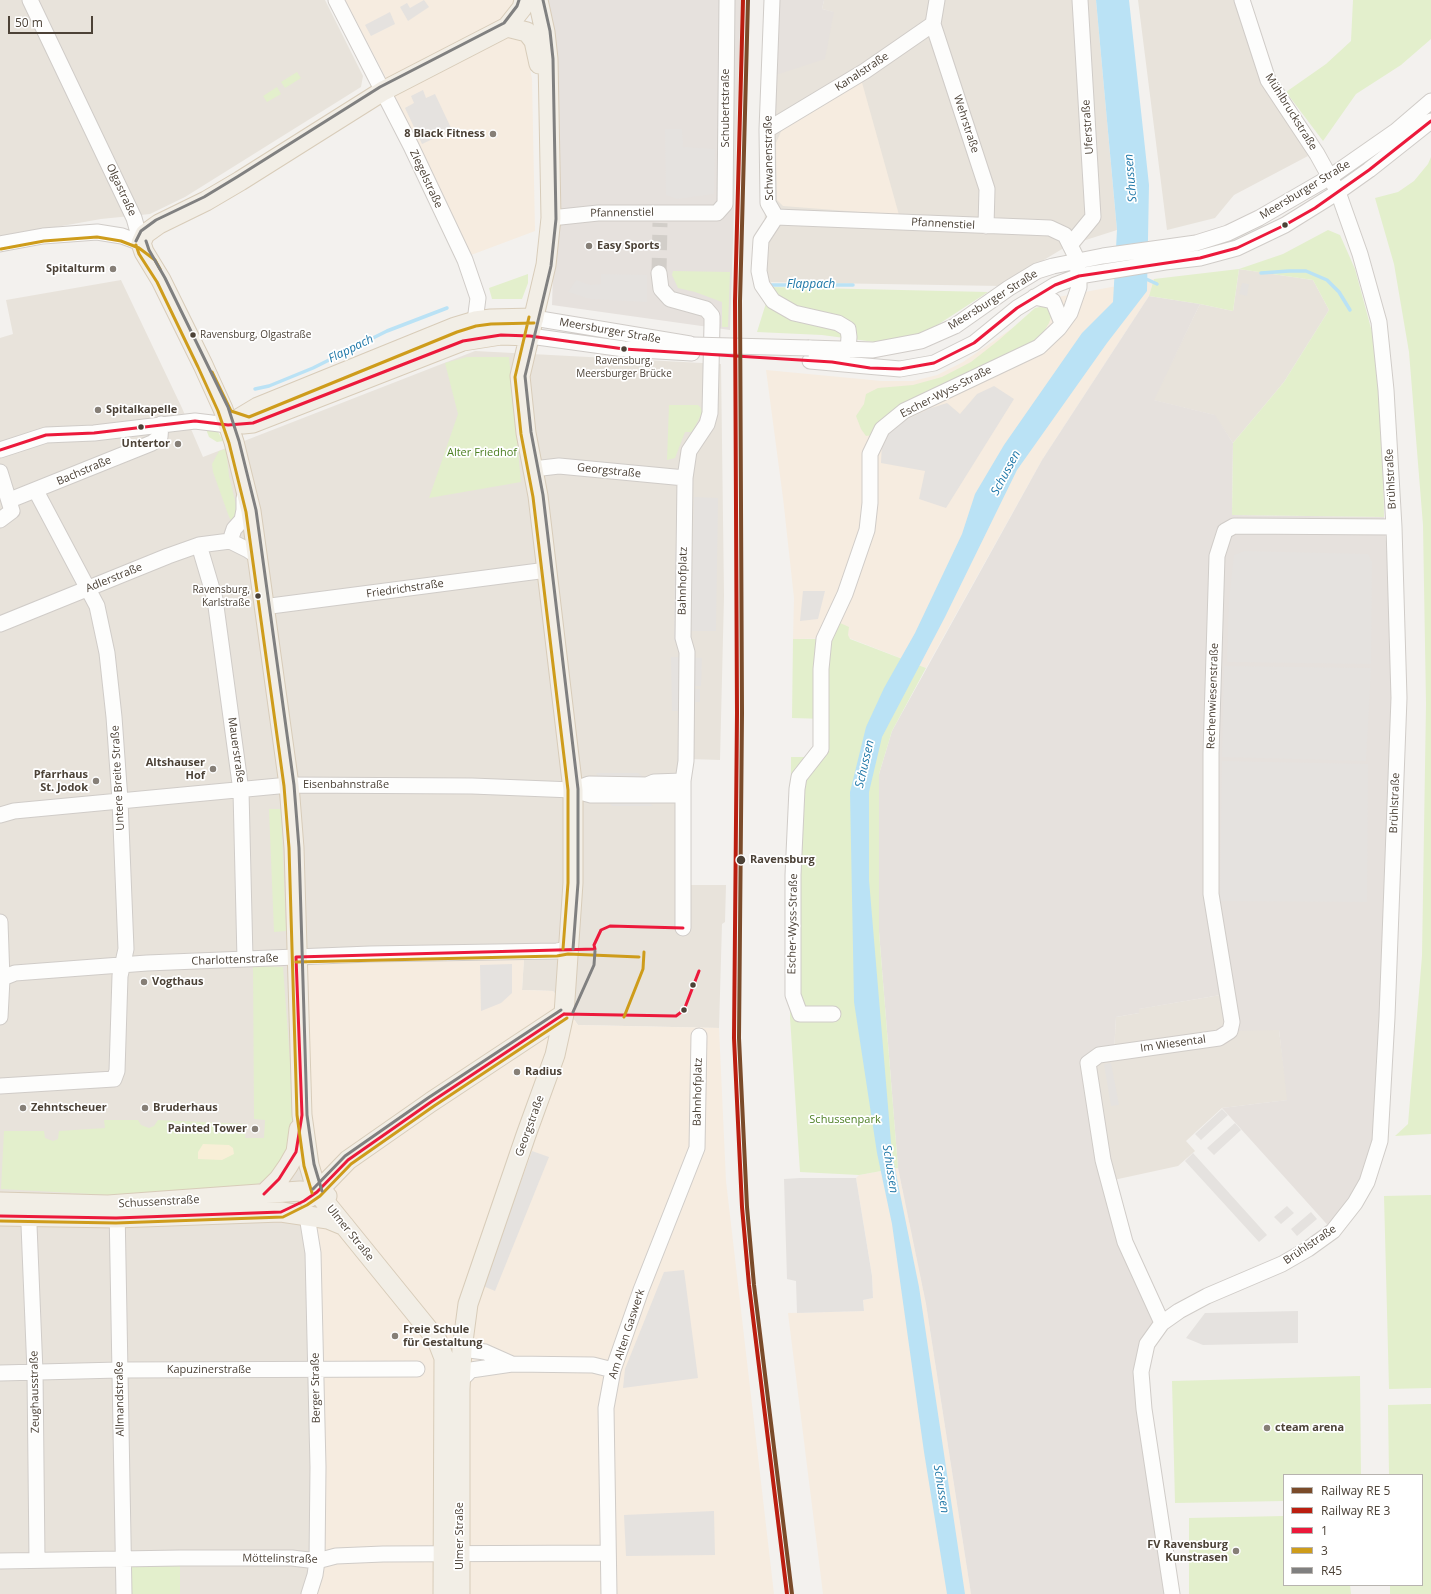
<!DOCTYPE html>
<meta charset="utf-8">
<style>
body{margin:0}
#map{position:relative;width:1431px;height:1594px;overflow:hidden;background:#f3f1ee;font-family:"Open Sans",sans-serif}
canvas{display:block}
.legend{position:absolute;left:1283px;top:1474px;width:140px;height:112px;box-sizing:border-box;background:#fff;border:1px solid #b7b3af;margin:0;padding:5px 7px;list-style:none;font-size:12px;color:#4c4237}
.legend li{display:flex;align-items:center;gap:8px;height:20px}
.legend b{width:20px;border:1px solid #b7b3af}
.scale{position:absolute;left:8px;top:16px;width:85px;height:18px;box-sizing:border-box;border:2px solid #4c4237;border-top:0;padding-left:5px;font-size:12px;line-height:14px;white-space:nowrap;color:#4c4237;-webkit-text-stroke:3px #fff;paint-order:stroke}
</style>
<div id="map">
<canvas width="1431" height="1594"></canvas>
<ul class="legend">
<li><b style="height:5px;background:#7a4b2a"></b>Railway RE 5</li>
<li><b style="height:5px;background:#bb1e10"></b>Railway RE 3</li>
<li><b style="height:5px;background:#ec193b"></b>1</li>
<li><b style="height:5px;background:#ce9c1b"></b>3</li>
<li><b style="height:5px;background:#808080"></b>R45</li>
</ul>
<div class="scale">50 m</div>
</div>
<script>
const ctx = document.querySelector('canvas').getContext('2d');
ctx.lineJoin = 'round';
function paint(path, color) {
  ctx.fillStyle = color;
  ctx.fill(path, 'evenodd');
}
function poly(rows) {
  const path = new Path2D();
  for (const r of rows) {
    path.moveTo(r[0], r[1]);
    for (let i = 2; i < r.length; i += 2) path.lineTo(r[i], r[i + 1]);
  }
  return path;
}
function trace(path, color, width, dash) {
  ctx.strokeStyle = color;
  ctx.lineWidth = width;
  ctx.lineCap = dash ? 'butt' : 'round';
  ctx.setLineDash(dash || []);
  ctx.stroke(path);
}
function write(font, color, halo, rows, align = 'center') {
  ctx.font = font + ' "Open Sans",sans-serif';
  ctx.lineWidth = 3.5;
  ctx.setLineDash([]);
  ctx.textBaseline = 'middle';
  ctx.strokeStyle = halo;
  ctx.fillStyle = color;
  for (const [text, x, y, turn = 0] of rows) {
    ctx.save();
    ctx.translate(x, y);
    ctx.rotate((+turn || 0) * Math.PI / 180);
    ctx.textAlign = isNaN(turn) ? turn : align;
    if (halo) ctx.strokeText(text, 0, 0);
    ctx.fillText(text, 0, 0);
    ctx.restore();
  }
}
paint(poly([
 [0,0,325,0,363,76,361,87,185,197,150,214,101,219,0,237],
 [824,0,1096,0,1117,230,1067,246,1001,286,763,282,765,207,776,75,833,12,822,9],
 [1138,0,1242,0,1268,80,1308,156,1234,195,1215,218,1167,230],
 [1239,269,1313,280,1329,310,1284,382,1233,443,1214,415,1153,400,1200,304,1233,311],
 [121,280,182,408,203,457,475,351,721,364,724,596,720,760,690,759,689,885,726,885,725,922,722,924,719,1028,578,1025,553,991,522,990,524,958,321,1372,311,1594,0,1594,0,338,13,334,6,300],
 [1226,994,1279,1030,1288,1100,1222,1108,1186,1141,1195,1151,1178,1166,1109,1181,1088,1074,1099,1055,1114,1052,1116,1017,1139,1013,1138,1009]
]), '#e8e3db');
paint(poly([
 [345,0,517,0,532,79,535,231,471,255,386,78],
 [861,79,899,215,783,206,777,200,776,143,783,127],
 [1154,279,1149,296,1042,460,926,668,849,638,793,639,794,598,783,498,766,370,882,381,913,381,937,375,963,362,1058,297],
 [524,958,522,990,553,991,578,1025,719,1028,726,1181,774,1594,311,1594,321,1372,306,966,326,961],
 [898,1168,926,1304,971,1594,823,1594,788,1313,864,1311,863,1300,873,1298,872,1276,856,1178,859,1175]
]), '#f6ece0');
paint(poly([
 [544,0,741,0,730,330,552,305,555,213],
 [775,0,824,0,822,9,834,12,825,59,776,75],
 [1149,296,1200,304,1154,400,1215,415,1233,443,1232,515,1384,517,1399,698,1380,1141,1367,1182,1333,1231,1222,1108,1287,1100,1279,1030,1230,1031,1226,994,1139,1009,1139,1013,1116,1017,1114,1052,1088,1063,1109,1181,1162,1323,1141,1372,1172,1594,971,1594,926,1304,898,1168,879,932,879,774,892,731,1042,460]
]), '#e6e1dd');
paint(poly([
 [1353,0,1431,0,1431,39,1401,65,1356,94,1323,141,1286,92,1326,64,1351,41],
 [297,72,301,78,285,88,281,82],
 [277,87,281,94,267,102,263,96],
 [1431,157,1431,1134,1395,1136,1408,1124,1422,956,1426,704,1423,525,1409,352,1394,264,1375,198,1398,192,1414,181,1428,164],
 [1328,230,1340,235,1355,269,1372,332,1382,391,1384,517,1232,515,1233,443,1284,382,1329,310,1313,280,1239,269,1233,311,1200,304,1149,296,1154,279,1239,269,1283,254],
 [673,271,730,272,728,327,722,327,722,302,695,292,678,288,672,275],
 [528,274,528,283,522,299,492,299,489,288],
 [771,287,988,292,922,335,882,343,822,335,757,332],
 [1044,306,1049,308,1052,314,1049,323,1043,333,1026,348,913,400,885,417,873,435,866,436,861,429,856,416,864,404,866,394,878,388,913,385,942,377,971,362,999,340,1035,308],
 [467,357,509,357,521,482,429,498,458,414,445,363],
 [669,405,698,405,701,408,702,413,692,432,685,432,675,458,667,460],
 [204,424,216,428,223,441,217,442,209,437],
 [226,449,229,476,239,517,234,521,230,519,228,514,213,472,212,464,219,451],
 [838,622,849,627,848,635,850,639,926,668,892,731,879,774,879,932,898,1168,859,1175,800,1172,790,1017,791,757,824,757,814,736,825,719,792,718,793,639,828,639],
 [269,809,281,809,286,931,274,932],
 [253,966,283,967,294,1116,288,1151,271,1175,256,1185,110,1195,1,1189,4,1131,44,1131,45,1138,53,1141,58,1139,59,1131,105,1128,104,1120,138,1120,141,1125,149,1128,154,1126,158,1120,246,1124,245,1138,264,1138,265,1120,254,1119],
 [1431,1195,1431,1388,1389,1389,1384,1196],
 [1360,1376,1361,1475,1284,1475,1284,1501,1175,1503,1172,1381],
 [1431,1404,1431,1594,1390,1594,1390,1585,1422,1585,1422,1475,1389,1475,1388,1405],
 [1284,1516,1284,1585,1350,1585,1351,1594,1189,1594,1189,1518],
 [180,1558,180,1594,124,1594,124,1559]
]), '#e3efcc');
paint(poly([
 [203,1144,229,1145,233,1148,234,1154,222,1160,198,1159,198,1152]
]), '#f8efd7');
paint(poly([
 [424,0,429,7,408,21,400,7,407,3,410,8],
 [390,12,395,24,371,36,365,25],
 [423,90,426,98,435,94,452,130,422,144,405,108,414,103,411,96],
 [665,129,682,129,683,147,715,149,714,194,677,199,666,195],
 [601,274,647,275,647,302,591,299,568,292,576,280,590,285,601,284],
 [1242,283,1249,284,1247,296,1239,294],
 [994,386,1014,399,946,508,919,499,925,471,881,463,882,441,897,424,931,408,947,403,960,414,977,394],
 [694,497,718,498,716,631,691,631],
 [1244,551,1368,554,1372,562,1371,664,1227,662,1229,600,1234,555],
 [675,552,679,552,678,641,674,641],
 [803,591,825,591,818,619,800,621],
 [671,657,702,658,701,686,687,686,687,689,700,689,700,702,687,702,687,711,672,711],
 [1224,666,1371,668,1366,761,1222,757],
 [1222,761,1368,764,1367,902,1220,901],
 [596,773,638,773,647,781,604,782],
 [605,798,646,799,653,806,612,806],
 [512,964,512,993,501,1003,481,1011,480,965],
 [1111,1063,1119,1105,1111,1106,1104,1064],
 [1222,1109,1228,1115,1201,1140,1195,1134],
 [1235,1123,1241,1130,1214,1155,1207,1148],
 [532,1151,549,1157,495,1291,483,1286],
 [1193,1153,1267,1235,1259,1242,1185,1161],
 [800,1178,856,1178,872,1276,873,1298,863,1300,864,1311,797,1313,796,1281,787,1279,784,1179],
 [1287,1206,1294,1213,1281,1224,1274,1217],
 [1311,1212,1317,1219,1297,1236,1291,1229],
 [684,1270,698,1378,623,1388,625,1369,664,1272],
 [1298,1311,1298,1343,1203,1345,1186,1338,1205,1313],
 [714,1511,715,1555,626,1556,624,1515]
]), '#e5e2df');
paint(poly([
 [1096,0,1129,0,1149,185,1147,291,1107,343,1017,470,945,617,882,737,869,792,869,880,892,1154,919,1287,965,1594,947,1594,924,1452,892,1224,877,1153,854,1002,850,792,866,727,884,688,915,633,962,534,975,494,1004,445,1082,333,1113,302,1117,230]
]), '#bae2f5');
trace(poly([
 [1261,273,1289,271,1306,271,1327,280,1339,292,1350,310],
 [1144,278,1157,284],
 [770,285,853,285],
 [255,389,269,386,313,368,387,331,447,308]
]), '#bae2f5', 3.5);
trace(poly([
 [659,273,660,223]
]), '#d2cec9', 15, [15, 8]);
const minor = poly([
 [30,0,134,218,141,243],
 [336,0,411,146,465,260,478,298,475,321],
 [772,0,767,130,768,203,776,217],
 [933,24,987,189,986,226],
 [767,130,865,71,933,24,937,0],
 [776,217,1050,228,1065,235,1075,255,1079,276,1079,287,1070,313,1059,328,1039,347,904,411,882,429,870,454,870,503,867,530,845,594,824,639,821,669,821,749,799,777,797,789,793,875,793,995,800,1014,833,1014],
 [776,217,761,240,759,271,762,285,773,301,794,313,838,323,848,329,849,337,848,350],
 [551,218,598,213,717,213,725,204,727,0],
 [0,244,43,236,97,232,122,236,141,243],
 [1070,245,1093,217,1080,0],
 [659,273,661,289,670,299,706,309,712,316,712,324,710,413,707,424,689,451,685,478,683,638,687,652,686,761,683,781,683,928],
 [1034,297,1053,301,1062,323],
 [534,318,690,344],
 [530,336,624,349,692,353],
 [809,348,873,350,921,341,955,326,1009,288,1037,271,1053,266,1103,256,1196,243,1228,233,1259,218,1330,177,1396,131,1431,101],
 [810,361,900,369,934,363,974,343,1017,308,1055,285,1079,276,1165,262,1200,258,1237,248,1285,225,1338,192,1369,170,1431,121],
 [0,450,46,435,94,433,195,421,228,425],
 [533,469,559,466,685,478],
 [0,472,12,511,0,520],
 [10,500,152,443,160,437,161,424],
 [230,541,234,529,242,520,244,510,244,498],
 [199,545,215,599,241,791,245,959],
 [263,607,547,570],
 [0,624,168,556,199,545,230,541,248,550,257,556],
 [573,790,589,784,647,785,654,782,683,781],
 [0,815,14,811,289,785,472,786,573,790,591,795,683,795],
 [0,922,2,979,0,1017],
 [0,979,15,973,147,963,370,954,557,951,568,949],
 [0,1086,114,1079,117,1071,120,976,126,949,120,800,114,717,107,653,97,606,36,491],
 [117,1207,124,1594],
 [307,1216,313,1253,318,1467,317,1561,315,1575,309,1594],
 [29,1225,35,1372,37,1560],
 [1162,1323,1125,1242,1103,1160,1088,1063,1099,1055,1219,1038,1230,1031,1232,1022,1211,894,1211,753,1217,556,1225,531,1234,526,1394,527],
 [462,1349,485,1352,512,1364],
 [0,1373,119,1370,417,1369],
 [461,1380,471,1370,512,1364,593,1365,613,1370],
 [0,1561,180,1558,292,1558,317,1561,336,1556,383,1554,608,1553],
 [609,1594,606,1408,613,1370,641,1290,697,1148,699,1036],
 [1172,1594,1144,1409,1141,1372,1147,1344,1162,1323,1179,1311,1207,1296,1282,1264,1308,1249,1333,1231,1355,1203,1367,1182,1380,1141,1387,1017,1399,698,1394,527,1386,390,1379,322,1360,254,1338,192,1317,154,1268,80,1242,0]
]);
const major = poly([
 [507,27,527,32,534,41,539,64],
 [243,424,253,423,463,341,501,335,530,336],
 [228,425,258,407,455,327,475,321,491,319,534,318],
 [264,1194,279,1179,288,1166,296,1152,299,1129],
 [308,1198,317,1192,348,1160,431,1102,564,1014],
 [0,1202,108,1205,300,1191,317,1192,327,1196],
 [0,1216,116,1218,281,1212,328,1219,345,1226],
 [443,1594,444,1358,437,1340,317,1192,309,1165,302,1115,294,848,289,785,251,511,234,442,223,409,203,365,161,280,144,252,141,243,145,234,159,224,206,201,240,181,383,91,507,27,522,8,524,0],
 [460,1594,460,1389,462,1349,468,1304,526,1135,555,1055,564,1014,573,883,573,790,538,496,526,433,520,376,546,265,551,218,548,59,545,32,538,0]
]);
trace(minor, '#d0ccc8', 17);
trace(major, '#d8ccb9', 21);
trace(minor, '#fdfdfc', 15);
trace(major, '#f2eee6', 19);
const minorBridge = poly([
 [693,345,809,348]
]);
trace(minorBridge, '#d0ccc8', 17, []);
trace(minorBridge, '#fdfdfc', 15);
trace(poly([
 [0,450,46,435,94,433,195,421,228,425,253,423,463,341,501,335,530,336,624,349,832,362,870,368,900,369,934,363,974,343,1017,308,1055,285,1079,276,1200,258,1237,248,1285,225,1315,208,1369,170,1431,121],
 [595,949,594,945,601,930,610,926,683,928],
 [296,957,595,949],
 [564,1014,676,1016,684,1010,699,971],
 [264,1194,279,1179,296,1152,302,1115,296,957],
 [0,1216,116,1218,281,1212,304,1201,317,1192,348,1160,431,1102,564,1014]
]), '#ec193b', 3);
trace(poly([
 [136,245,139,254,157,282,198,367,218,411,229,443,246,512,284,786,289,848,297,1115,304,1166,312,1193],
 [1,249,44,241,97,237,121,241,139,248,155,260,160,269],
 [529,317,515,377,521,434,533,497,568,790,568,883,563,949],
 [212,372,231,411,249,417,457,332,476,326,491,324,534,323],
 [296,962,557,956,568,954,639,957],
 [624,1017,643,969,644,952],
 [0,1221,116,1223,283,1217,307,1205,320,1196,351,1164,434,1106,567,1018]
]), '#ce9c1b', 3);
trace(poly([
 [543,0,550,31,553,59,556,219,551,266,525,376,531,432,543,495,578,789,578,883,573,949],
 [136,241,141,231,156,220,204,197,237,177,380,87,504,23,517,6,519,0],
 [146,241,149,250,165,278,228,407,239,441,256,510,294,785,299,848,307,1115,314,1164,322,1191],
 [573,1012,594,965,595,951],
 [313,1189,345,1156,428,1098,561,1010]
]), '#808080', 3);
trace(poly([
 [748,0,740,301,742,713,739,1038,747,1207,754,1285,792,1594]
]), '#7a4b2a', 4);
trace(poly([
 [743,0,735,301,737,713,734,1038,742,1207,749,1285,787,1594]
]), '#bb1e10', 4);
for (const [x, y, r, color] of [
 [493,134,4,"#867f77"],
 [1285,225,3.5,"#4c4237"],
 [589,246,4,"#867f77"],
 [113,269,4,"#867f77"],
 [193,335,3.5,"#4c4237"],
 [624,349,3.5,"#4c4237"],
 [98,410,4,"#867f77"],
 [141,427,3.5,"#4c4237"],
 [178,444,4,"#867f77"],
 [258,596,3.5,"#4c4237"],
 [213,769,4,"#867f77"],
 [96,781,4,"#867f77"],
 [741,860,5,"#4c4237"],
 [144,982,4,"#867f77"],
 [693,985,3.5,"#4c4237"],
 [684,1010,3.5,"#4c4237"],
 [517,1072,4,"#867f77"],
 [23,1108,4,"#867f77"],
 [145,1108,4,"#867f77"],
 [255,1129,4,"#867f77"],
 [395,1336,4,"#867f77"],
 [1267,1428,4,"#867f77"],
 [1236,1551,4,"#867f77"]
]) {
  const dot = new Path2D();
  dot.arc(x, y, r, 0, 2 * Math.PI);
  ctx.fillStyle = color;
  ctx.fill(dot);
  trace(dot, '#fff', 1.5);
}
write('10px', '#4c4237', '#fff', [
 ["Ravensburg, Olgastraße",200,335],
 ["Ravensburg,",624,361,"center"],
 ["Meersburger Brücke",624,374,"center"],
 ["Ravensburg,",250,590,"right"],
 ["Karlstraße",250,603,"right"]
], 'left');
write('11px', '#4c4237', '#fff', [
 ["Kanalstraße",862,72,-33],
 ["Schubertstraße",726,108,-90],
 ["Mühlbruckstraße",1291,112,58],
 ["Wehrstraße",966,124,72],
 ["Uferstraße",1088,127,-94],
 ["Schwanenstraße",769,158,-91],
 ["Ziegelstraße",426,179,65],
 ["Olgastraße",121,190,65],
 ["Meersburger Straße",1305,190,-31],
 ["Pfannenstiel",622,213,-1],
 ["Pfannenstiel",943,224,3],
 ["Meersburger Straße",993,300,-32],
 ["Meersburger Straße",610,331,10],
 ["Escher-Wyss-Straße",946,392,-27],
 ["Bachstraße",84,471,-23],
 ["Georgstraße",609,471,6],
 ["Brühlstraße",1391,479,-93],
 ["Adlerstraße",114,578,-22],
 ["Bahnhofplatz",683,581,-89],
 ["Friedrichstraße",405,589,-8],
 ["Rechenwiesenstraße",1213,696,-88],
 ["Mauerstraße",236,750,82],
 ["Untere Breite Straße",118,778,-93],
 ["Eisenbahnstraße",346,785],
 ["Brühlstraße",1395,803,-88],
 ["Escher-Wyss-Straße",793,924,-89],
 ["Charlottenstraße",235,960,-2],
 ["Im Wiesental",1173,1044,-8],
 ["Bahnhofplatz",698,1092,-89],
 ["Georgstraße",530,1126,-70],
 ["Schussenstraße",159,1202,-3],
 ["Ulmer Straße",350,1233,51],
 ["Brühlstraße",1310,1245,-34],
 ["Am Alten Gaswerk",627,1334,-72],
 ["Kapuzinerstraße",209,1370],
 ["Berger Straße",316,1388,-91],
 ["Zeughausstraße",35,1392,-91],
 ["Allmandstraße",120,1399,-91],
 ["Ulmer Straße",460,1536,-90],
 ["Möttelinstraße",280,1559,1]
]);
write('bold 11px', '#4c4237', '#fff', [
 ["8 Black Fitness",485,134,"right"],
 ["Easy Sports",597,246],
 ["Spitalturm",105,269,"right"],
 ["Spitalkapelle",106,410],
 ["Untertor",170,444,"right"],
 ["Altshauser",205,763,"right"],
 ["Hof",205,776,"right"],
 ["Pfarrhaus",88,775,"right"],
 ["St. Jodok",88,788,"right"],
 ["Vogthaus",152,982],
 ["Radius",525,1072],
 ["Zehntscheuer",31,1108],
 ["Bruderhaus",153,1108],
 ["Painted Tower",247,1129,"right"],
 ["Freie Schule",403,1330],
 ["für Gestaltung",403,1343],
 ["cteam arena",1275,1428],
 ["FV Ravensburg",1228,1545,"right"],
 ["Kunstrasen",1228,1558,"right"]
], 'left');
write('11px', '#4c7f22', '#fff', [
 ["Alter Friedhof",482,453],
 ["Schussenpark",845,1120]
]);
write('bold 11px', '#4c4237', '#fff', [
 ["Ravensburg",750,860]
], 'left');
write('italic 12px', '#2179a9', '#fff', [
 ["Schussen",1131,178,-95],
 ["Flappach",811,285],
 ["Flappach",351,349,-26],
 ["Schussen",1006,473,-62],
 ["Schussen",865,764,-77],
 ["Schussen",890,1169,81],
 ["Schussen",941,1489,81]
]);
</script>
